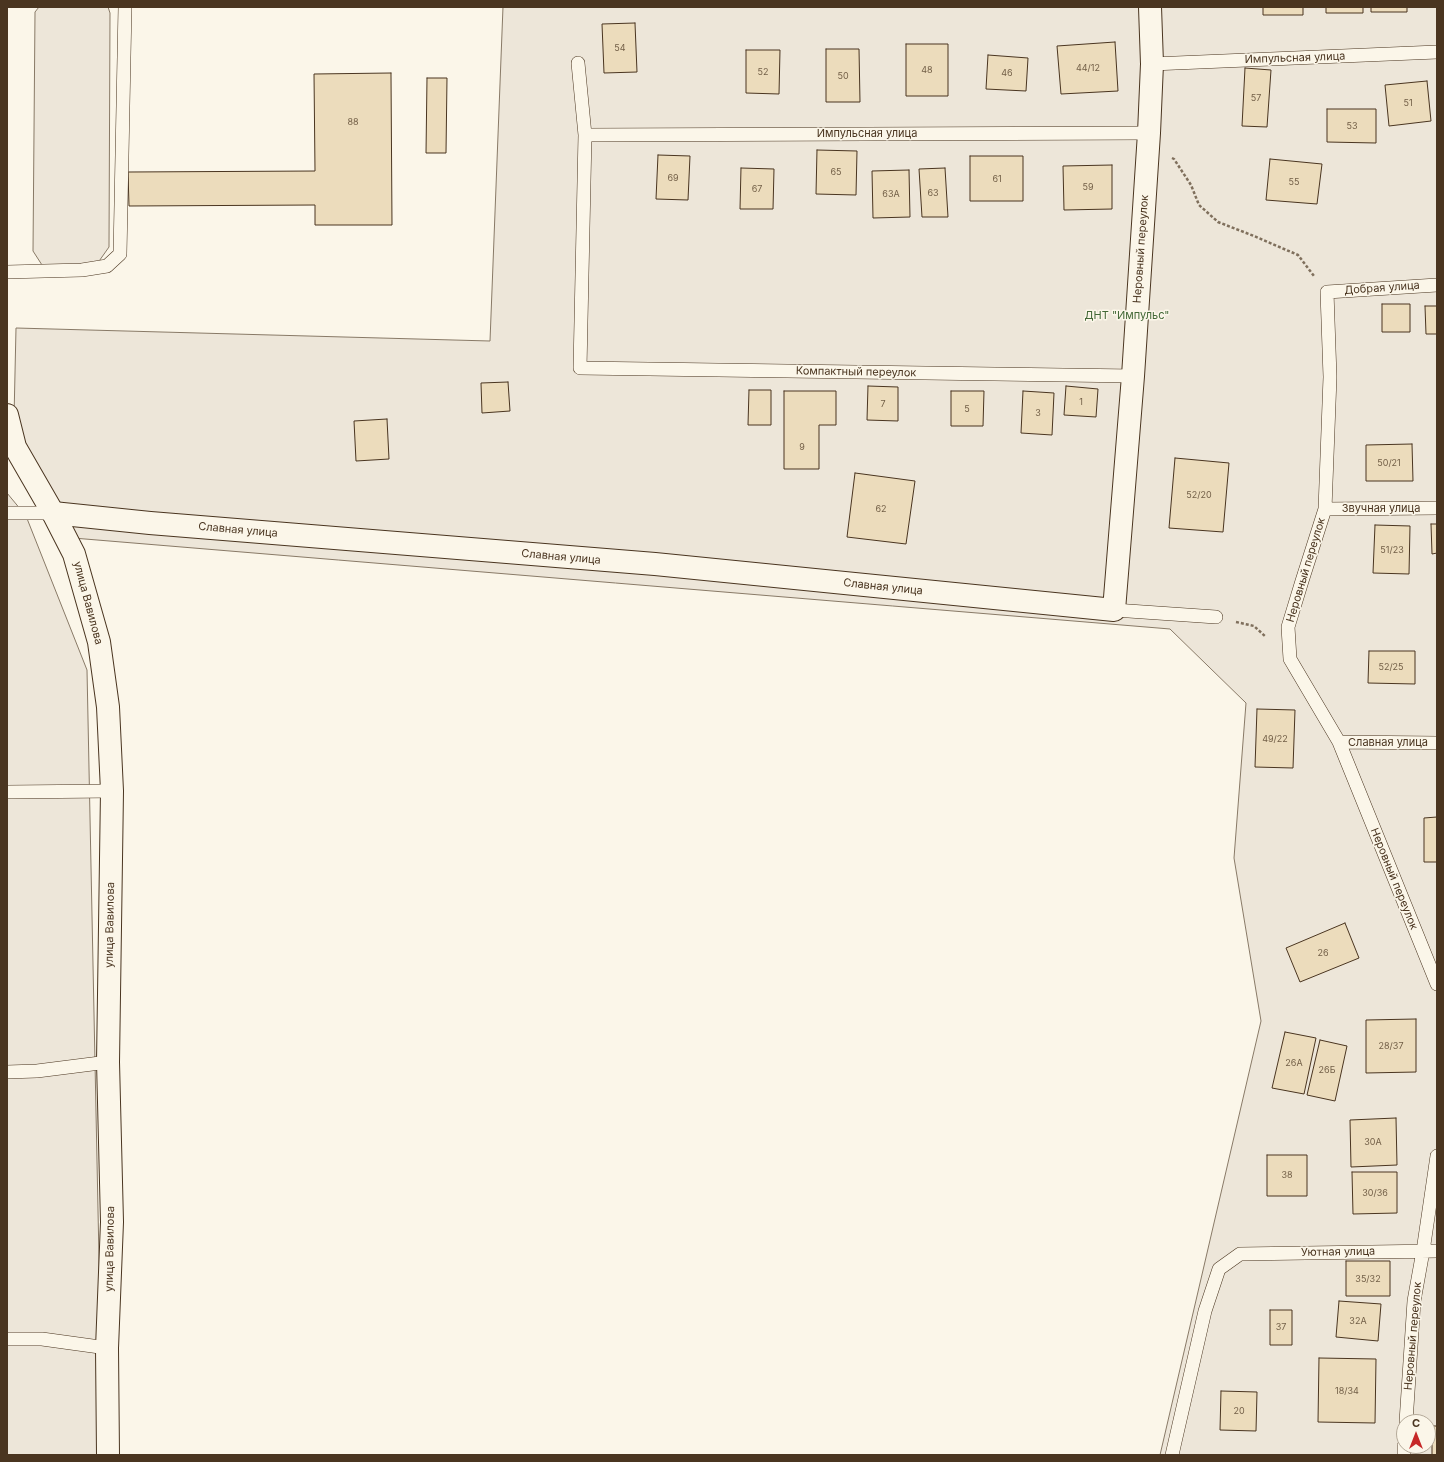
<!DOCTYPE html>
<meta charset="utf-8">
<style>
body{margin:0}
#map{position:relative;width:1444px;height:1462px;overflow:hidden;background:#fbf6e9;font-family:Inter,sans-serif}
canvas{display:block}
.frame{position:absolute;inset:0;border:8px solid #4a3520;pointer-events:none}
.north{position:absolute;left:1396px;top:1414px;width:40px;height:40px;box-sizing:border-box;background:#fbf6e9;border:1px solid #b4a999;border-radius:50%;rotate:0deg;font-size:11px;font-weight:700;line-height:16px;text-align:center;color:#4a3520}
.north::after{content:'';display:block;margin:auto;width:14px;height:18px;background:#c62828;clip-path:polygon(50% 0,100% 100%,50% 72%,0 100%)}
</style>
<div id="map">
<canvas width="1444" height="1462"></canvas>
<div class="frame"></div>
<div class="north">С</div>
</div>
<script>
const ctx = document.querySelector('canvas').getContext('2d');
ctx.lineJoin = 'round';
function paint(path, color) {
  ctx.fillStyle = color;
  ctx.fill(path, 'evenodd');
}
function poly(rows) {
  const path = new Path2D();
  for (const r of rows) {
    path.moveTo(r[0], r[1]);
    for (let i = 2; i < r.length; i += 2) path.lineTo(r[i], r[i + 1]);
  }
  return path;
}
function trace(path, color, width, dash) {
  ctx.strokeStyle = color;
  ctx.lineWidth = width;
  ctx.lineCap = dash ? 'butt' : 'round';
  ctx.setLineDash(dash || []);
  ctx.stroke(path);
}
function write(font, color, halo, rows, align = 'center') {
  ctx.font = font + ' Inter,sans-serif';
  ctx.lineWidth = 3;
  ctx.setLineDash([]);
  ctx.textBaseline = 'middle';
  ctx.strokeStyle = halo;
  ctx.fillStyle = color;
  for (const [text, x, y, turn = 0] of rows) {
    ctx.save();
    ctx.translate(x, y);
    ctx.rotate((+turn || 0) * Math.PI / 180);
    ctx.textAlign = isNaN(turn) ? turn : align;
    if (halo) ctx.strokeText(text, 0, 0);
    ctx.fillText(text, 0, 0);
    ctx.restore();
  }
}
const green = poly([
 [39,7,108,7,110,13,109,247,97,264,42,265,33,251,35,12,39,7],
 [503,7,1437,7,1437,1455,1160,1455,1261,1021,1234,858,1246,703,1170,629,61,537,13,463,16,328,490,341,503,7],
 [1404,1422,1428,1422,1428,1446,1404,1446,1404,1422],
 [7,493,26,516,87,670,103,1455,7,1455,7,493]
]);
paint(green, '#ede6d9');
trace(green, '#887966', 1);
const building = poly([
 [1263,7,1303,7,1303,15,1263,15,1263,7],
 [1326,7,1363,7,1363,13,1326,13,1326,7],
 [1371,7,1407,7,1407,12,1371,12,1371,7],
 [635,23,637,72,604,73,602,24,635,23],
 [1115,42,1118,91,1061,94,1057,46,1115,42],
 [906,44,948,44,948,96,906,96,906,44],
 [826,49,859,49,860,102,826,102,826,49],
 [746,50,780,50,779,94,746,93,746,50],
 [988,55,1028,58,1026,91,986,89,988,55],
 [1245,68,1271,70,1267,127,1242,126,1245,68],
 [391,73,392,225,315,225,315,205,129,206,128,172,315,171,314,74,391,73],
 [427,78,447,78,446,153,426,153,427,78],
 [1427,81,1431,121,1389,126,1385,85,1427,81],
 [1327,109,1376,109,1376,143,1327,142,1327,109],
 [817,150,857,151,856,195,816,194,817,150],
 [658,155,690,156,688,200,656,199,658,155],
 [970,156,1023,156,1023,201,970,201,970,156],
 [1270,159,1322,164,1317,204,1266,200,1270,159],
 [1112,165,1112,209,1064,210,1063,166,1112,165],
 [741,168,774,169,773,209,740,209,741,168],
 [945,168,948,217,922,217,919,169,945,168],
 [909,170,910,217,873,218,872,171,909,170],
 [1382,304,1410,304,1410,332,1382,332,1382,304],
 [1425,306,1437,306,1437,334,1426,334,1425,306],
 [508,382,510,411,482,413,481,383,508,382],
 [868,386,898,387,898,421,867,420,868,386],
 [1066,386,1098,389,1096,417,1064,415,1066,386],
 [749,390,771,390,771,425,748,425,749,390],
 [784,391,836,391,836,425,819,425,819,469,784,469,784,391],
 [951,391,984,391,983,426,951,426,951,391],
 [1023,391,1054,393,1052,435,1021,433,1023,391],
 [387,419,389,459,356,461,354,421,387,419],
 [1412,444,1413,481,1366,481,1366,445,1412,444],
 [1175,458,1229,463,1223,532,1169,528,1175,458],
 [855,473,915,481,906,544,847,537,855,473],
 [1431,524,1437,524,1437,553,1432,554,1431,524],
 [1375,525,1410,526,1409,574,1373,573,1375,525],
 [1369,651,1415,651,1415,684,1368,683,1369,651],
 [1257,709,1295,710,1293,768,1255,767,1257,709],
 [1437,817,1437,862,1424,862,1424,818,1437,817],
 [1345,923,1359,958,1300,982,1286,948,1345,923],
 [1416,1019,1416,1072,1366,1073,1366,1020,1416,1019],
 [1285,1032,1316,1038,1304,1094,1272,1088,1285,1032],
 [1320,1040,1347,1046,1335,1101,1307,1095,1320,1040],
 [1396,1118,1397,1165,1351,1167,1350,1120,1396,1118],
 [1267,1155,1307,1155,1307,1196,1267,1196,1267,1155],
 [1352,1172,1397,1172,1397,1213,1353,1214,1352,1172],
 [1346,1261,1390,1261,1390,1296,1346,1296,1346,1261],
 [1339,1301,1381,1304,1378,1341,1336,1337,1339,1301],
 [1270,1310,1292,1310,1292,1345,1270,1345,1270,1310],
 [1319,1358,1376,1359,1375,1423,1318,1422,1319,1358],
 [1221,1391,1257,1392,1256,1431,1220,1430,1221,1391],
 [1432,1426,1437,1426,1437,1455,1432,1455,1432,1426]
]);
paint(building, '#ecdcbc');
trace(building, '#4a3520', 1);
const service = poly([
 [578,63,585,135,580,368,1133,376],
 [1152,64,1437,52],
 [585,135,1149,133],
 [7,272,82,270,107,266,120,254,125,7],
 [1437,285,1327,292,1330,377,1325,509,1302,581,1288,627,1290,659,1339,742,1437,984],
 [1325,509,1437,508],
 [7,513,53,513],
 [1114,610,1216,617],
 [1339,742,1437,743],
 [7,792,112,791],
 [7,1072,37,1071,108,1062],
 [7,1339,42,1339,107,1348],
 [1406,1422,1414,1301,1423,1251,1437,1156],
 [1172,1455,1205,1311,1219,1269,1240,1254,1437,1251],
 [1404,1455,1404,1446]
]);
const minor = poly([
 [53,513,150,523,655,564,1114,610,1133,376,1149,133,1152,64,1150,7]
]);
const tertiary = poly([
 [7,415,15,447,53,513,74,554,99,642,108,707,112,791,108,1062,112,1222,107,1348,108,1455]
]);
trace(service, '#4a3520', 14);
trace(minor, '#4a3520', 24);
trace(tertiary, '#4a3520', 24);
trace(poly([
 [1172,158,1174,159,1191,185,1199,205,1218,222,1254,236,1298,255,1314,276],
 [1236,622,1254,626,1266,637]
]), '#7f6f5c', 2.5, [3, 2]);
trace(service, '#fbf6e9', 13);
trace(minor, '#fbf6e9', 22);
trace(tertiary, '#fbf6e9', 22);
write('9px', '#725f47', null, [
 ["54",620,48],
 ["44/12",1088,68],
 ["48",927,70],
 ["52",763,72],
 ["46",1007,73],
 ["50",843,76],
 ["57",1256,98],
 ["51",1408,103],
 ["88",353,122],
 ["53",1352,126],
 ["65",836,172],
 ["69",673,178],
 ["61",997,179],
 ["55",1294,182],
 ["59",1088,187],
 ["67",757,189],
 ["63",933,193],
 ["63А",891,194],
 ["1",1081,402],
 ["7",883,404],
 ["5",967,409],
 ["3",1038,413],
 ["9",802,447],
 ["50/21",1389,463],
 ["52/20",1199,495],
 ["62",881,509],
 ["51/23",1392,550],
 ["52/25",1391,667],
 ["49/22",1275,739],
 ["26",1323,953],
 ["28/37",1391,1046],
 ["26А",1294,1063],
 ["26Б",1327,1070],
 ["30А",1373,1142],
 ["38",1287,1175],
 ["30/36",1375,1193],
 ["35/32",1368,1279],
 ["32А",1358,1321],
 ["37",1281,1327],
 ["18/34",1347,1391],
 ["20",1239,1411]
]);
write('11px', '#4a3520', '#fbf6e9', [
 ["Импульсная улица",1295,58,-2],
 ["Импульсная улица",867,134],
 ["Неровный переулок",1141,249,-86],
 ["Добрая улица",1382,288,-4],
 ["Компактный переулок",856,372,1],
 ["Звучная улица",1381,509],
 ["Славная улица",238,530,5],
 ["Славная улица",561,557,5],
 ["Неровный переулок",1306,570,-73],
 ["Славная улица",883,587,6],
 ["улица Вавилова",88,603,75],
 ["Славная улица",1388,743],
 ["Неровный переулок",1394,879,68],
 ["улица Вавилова",110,925,-89],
 ["улица Вавилова",110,1249,-89],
 ["Уютная улица",1338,1252,-1],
 ["Неровный переулок",1413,1336,-85]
]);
write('11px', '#436837', '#fbf6e9', [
 ["ДНТ \"Импульс\"",1127,316]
]);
</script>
